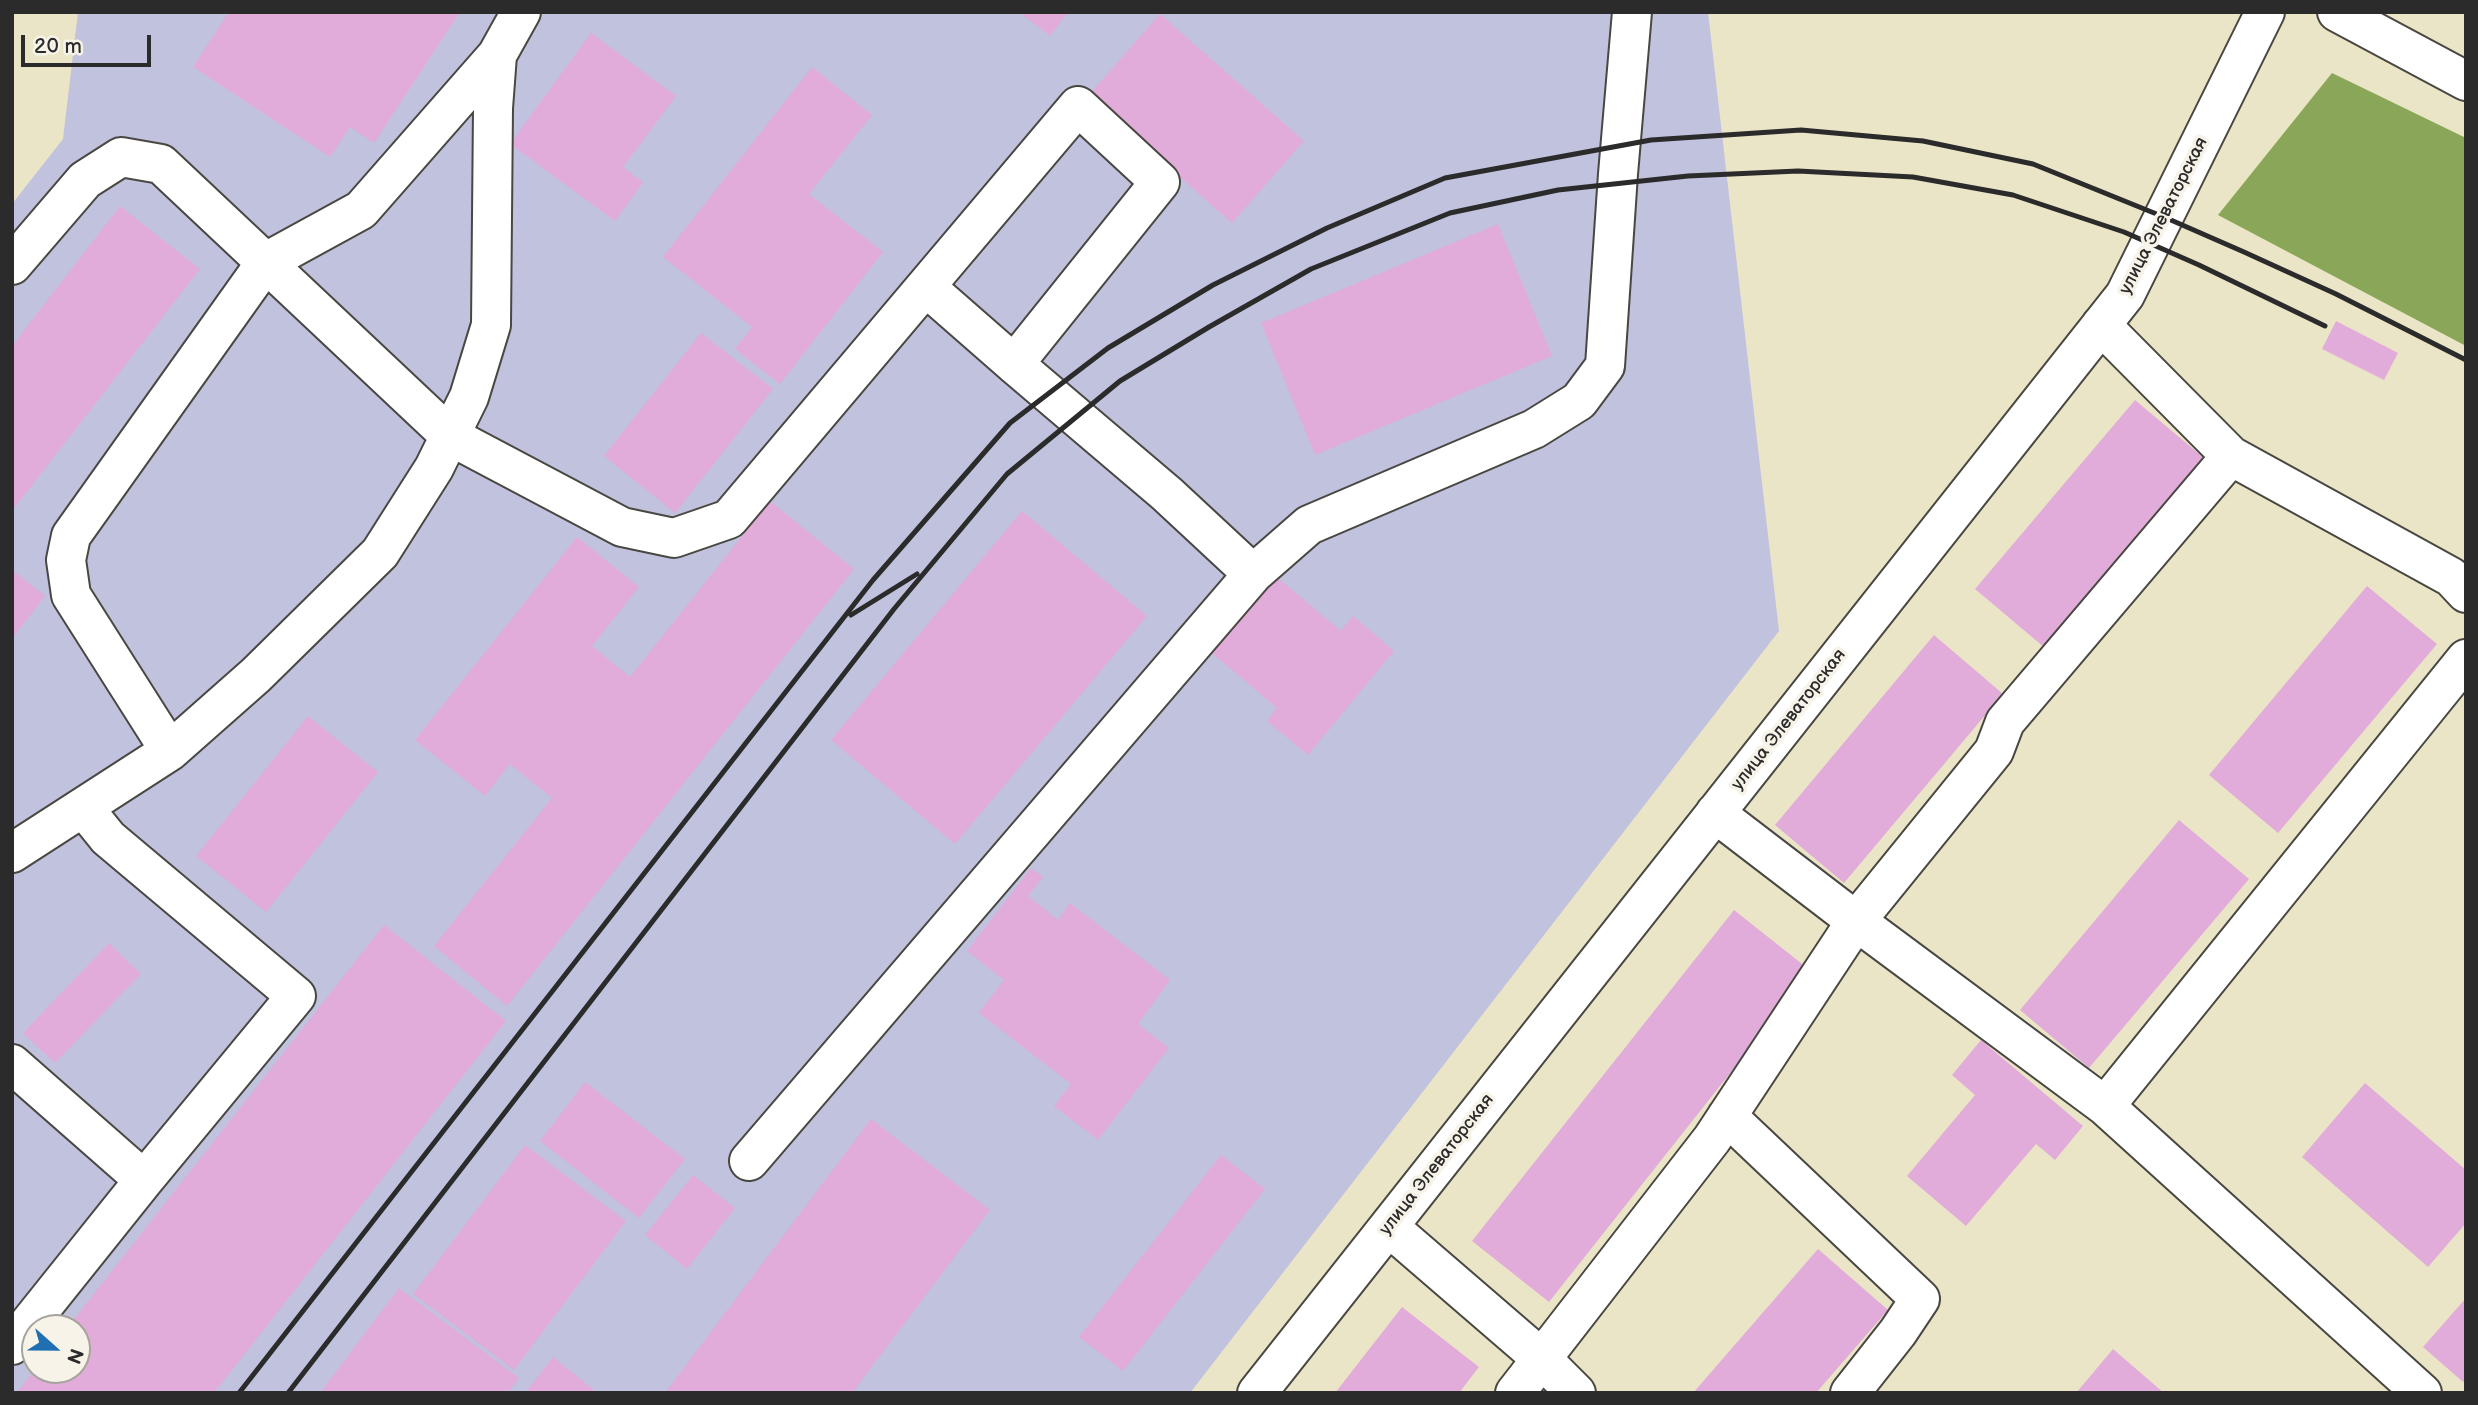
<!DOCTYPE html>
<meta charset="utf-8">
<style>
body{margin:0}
#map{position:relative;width:2478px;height:1405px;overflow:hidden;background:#ebe5c7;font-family:"Balsamiq Sans",sans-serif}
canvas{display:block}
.frame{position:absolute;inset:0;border:14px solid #2b2b2b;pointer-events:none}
.north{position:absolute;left:21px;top:1314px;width:70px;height:70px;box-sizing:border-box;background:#f7f3e8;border:2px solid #a5a39c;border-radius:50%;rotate:111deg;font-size:19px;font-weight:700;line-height:28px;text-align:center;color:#2b2b2b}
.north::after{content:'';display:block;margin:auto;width:24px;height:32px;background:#1f6fb2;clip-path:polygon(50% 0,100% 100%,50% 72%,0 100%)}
.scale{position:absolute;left:21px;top:35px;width:130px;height:32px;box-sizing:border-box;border:4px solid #2b2b2b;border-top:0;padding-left:9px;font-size:21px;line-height:24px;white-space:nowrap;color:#2b2b2b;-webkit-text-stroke:5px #f7f3e8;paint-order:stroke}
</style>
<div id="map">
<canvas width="2478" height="1405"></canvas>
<div class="frame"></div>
<div class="north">N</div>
<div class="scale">20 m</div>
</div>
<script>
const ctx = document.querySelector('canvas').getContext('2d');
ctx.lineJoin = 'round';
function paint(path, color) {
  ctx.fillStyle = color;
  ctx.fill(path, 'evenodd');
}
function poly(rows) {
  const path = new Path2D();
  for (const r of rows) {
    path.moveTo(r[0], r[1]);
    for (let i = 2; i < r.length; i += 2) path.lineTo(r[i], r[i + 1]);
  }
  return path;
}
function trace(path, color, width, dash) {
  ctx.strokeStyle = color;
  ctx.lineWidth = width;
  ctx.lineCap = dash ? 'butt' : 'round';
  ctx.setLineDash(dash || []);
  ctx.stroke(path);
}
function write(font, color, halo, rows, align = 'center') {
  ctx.font = font + ' "Balsamiq Sans",sans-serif';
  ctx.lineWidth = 7;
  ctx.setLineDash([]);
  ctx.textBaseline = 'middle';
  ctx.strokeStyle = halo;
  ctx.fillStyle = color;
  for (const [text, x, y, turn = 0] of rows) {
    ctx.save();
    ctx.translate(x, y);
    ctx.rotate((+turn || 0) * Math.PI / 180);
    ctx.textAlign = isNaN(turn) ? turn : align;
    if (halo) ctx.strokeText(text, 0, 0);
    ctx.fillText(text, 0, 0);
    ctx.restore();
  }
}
paint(poly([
 [78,12,1708,12,1779,631,1190,1393,12,1393,12,204,63,139],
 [35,1328,77,1328,77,1370,35,1370]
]), '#c1c2dd');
paint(poly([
 [2332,73,2466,138,2466,346,2218,215]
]), '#8aa658');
paint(poly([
 [229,12,460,12,374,143,350,127,330,157,193,67],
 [1019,12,1068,12,1050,36],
 [1160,14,1304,141,1232,223,1088,96],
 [591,33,676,96,623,167,643,182,615,221,510,144],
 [812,67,872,115,809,194,883,252,780,384,735,349,752,327,663,257],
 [120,206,200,269,12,511,12,346],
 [1498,224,1552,356,1315,455,1261,323],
 [2336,321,2398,353,2384,380,2322,349],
 [701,333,773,389,675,513,604,456],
 [2135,400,2204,458,2045,648,1975,589],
 [770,501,854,569,507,1006,434,946,552,798,510,764,485,796,415,740,577,537,639,587,592,646,630,677],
 [1022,511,1147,616,955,844,831,740],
 [1265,567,1341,631,1353,616,1394,651,1308,755,1267,721,1277,708,1201,644],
 [12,570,45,596,12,639],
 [2367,586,2437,644,2278,833,2209,775],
 [1934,635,2003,694,1844,883,1775,825],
 [308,716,378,772,266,912,196,856],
 [2179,820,2249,879,2089,1068,2020,1010],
 [1031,868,1043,877,1028,896,1058,920,1070,903,1170,980,1138,1024,1169,1048,1098,1140,1054,1106,1071,1084,979,1013,1004,980,967,951],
 [1734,910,1811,971,1549,1302,1472,1241],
 [384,925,506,1021,214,1393,17,1393,34,1370,77,1370,77,1328,67,1328],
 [109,943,141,974,55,1063,23,1033],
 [1981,1040,2083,1126,2055,1160,2036,1144,1966,1226,1907,1176,1975,1095,1952,1075],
 [585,1082,685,1159,639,1218,540,1141],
 [2365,1083,2466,1170,2466,1223,2428,1267,2302,1157],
 [871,1119,990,1210,852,1393,665,1393],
 [525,1145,626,1221,514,1370,413,1294],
 [1221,1155,1265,1189,1123,1371,1079,1337],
 [693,1175,735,1208,687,1269,645,1235],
 [1818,1249,1888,1310,1816,1393,1693,1393],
 [399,1288,519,1378,508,1393,320,1393],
 [2466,1298,2466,1380,2463,1382,2423,1347],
 [1402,1307,1479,1367,1459,1393,1335,1393],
 [2113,1349,2164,1393,2076,1393],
 [553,1357,595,1391,593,1393,525,1393]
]), '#e1acd9');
const minor = poly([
 [12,265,85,180,121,157,161,164,450,436,622,527,674,538,729,519,1078,106,1160,182,1014,364,926,287],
 [2101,325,2231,456,2451,577,2466,593],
 [1253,574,1309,525,1534,429,1579,401,1605,366,1618,174,1632,12],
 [170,751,71,595,66,560,71,536,266,262,361,210,497,55],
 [83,807,108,838,296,996,144,1180],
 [1715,813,1856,921,2105,1106,2466,659],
 [12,853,170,751,256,675,380,553,434,468,469,397,491,325,493,108,497,55,521,12],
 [12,1064,144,1180,12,1345],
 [2105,1106,2422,1393],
 [1727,1116,1920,1299,1898,1332,1850,1393],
 [749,1161,1253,574,1167,494,1014,364],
 [1389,1227,1542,1359,1576,1393],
 [1257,1393,2125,295,2265,12],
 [1515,1393,1712,1139,1856,921,1994,751,2005,722,2231,456]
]);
const major = poly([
 [2337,12,2466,81]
]);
trace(minor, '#484742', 42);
trace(major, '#484742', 42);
trace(minor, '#fff', 38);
trace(major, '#fff', 38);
trace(poly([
 [851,615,917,574],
 [239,1393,873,580,1010,423,1108,348,1213,285,1327,228,1445,178,1651,140,1801,130,1923,141,2033,164,2164,217,2244,252,2336,294,2466,360],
 [288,1393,894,609,1007,474,1120,381,1209,327,1311,269,1450,213,1558,190,1688,176,1798,171,1913,177,2013,195,2124,232,2199,265,2325,326]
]), '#2b2b2b', 5);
write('18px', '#2b2b2b', '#f7f3e8', [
 ["улица Элеваторская",2164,216,-63],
 ["улица Элеваторская",1789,720,-52],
 ["улица Элеваторская",1437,1165,-52]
]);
</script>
